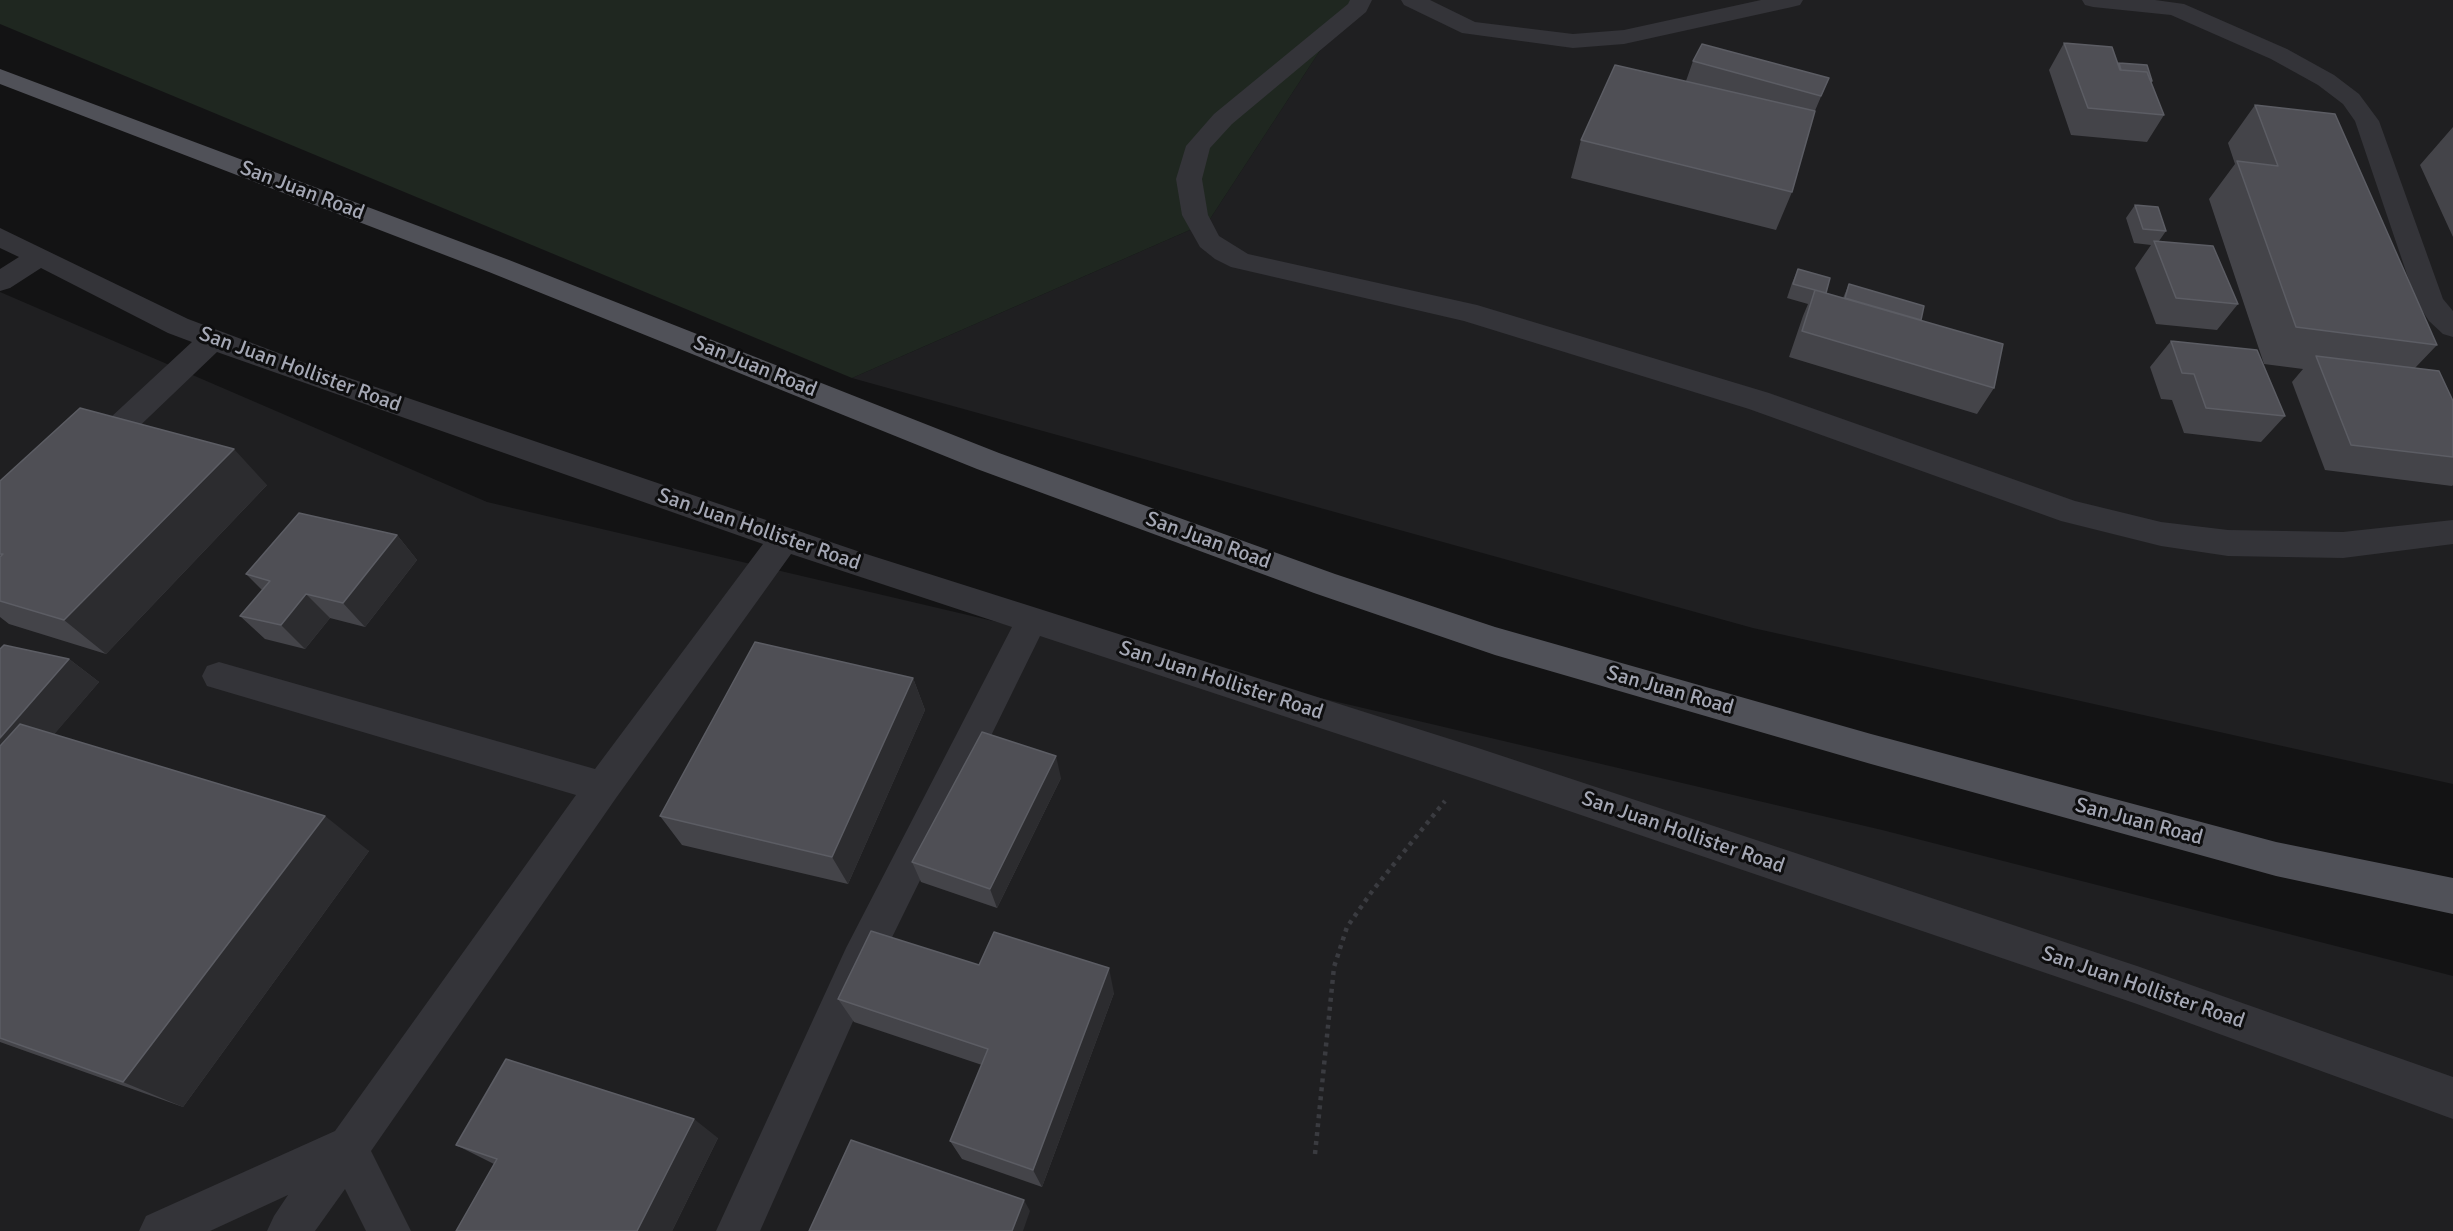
<!DOCTYPE html>
<style>
body{margin:0}
canvas{display:block;background:#131314}
</style>
<canvas width="2453" height="1231"></canvas>
<script>
const ctx = document.querySelector('canvas').getContext('2d');
ctx.lineJoin = 'round';
function paint(path, color) {
  ctx.fillStyle = color;
  ctx.fill(path, 'evenodd');
}
function poly(rows) {
  const path = new Path2D();
  for (const r of rows) {
    path.moveTo(r[0], r[1]);
    for (let i = 2; i < r.length; i += 2) path.lineTo(r[i], r[i + 1]);
  }
  return path;
}
function trace(path, color, width, dash) {
  ctx.strokeStyle = color;
  ctx.lineWidth = width;
  ctx.lineCap = dash ? 'butt' : 'round';
  ctx.setLineDash(dash || []);
  ctx.stroke(path);
}
function write(font, color, halo, rows, align = 'center') {
  ctx.font = font + ' Signika,sans-serif';
  ctx.lineWidth = 6;
  ctx.setLineDash([]);
  ctx.textBaseline = 'middle';
  ctx.strokeStyle = halo;
  ctx.fillStyle = color;
  for (const [text, x, y, turn = 0] of rows) {
    ctx.save();
    ctx.translate(x, y);
    ctx.rotate((+turn || 0) * Math.PI / 180);
    ctx.textAlign = isNaN(turn) ? turn : align;
    if (halo) ctx.strokeText(text, 0, 0);
    ctx.fillText(text, 0, 0);
    ctx.restore();
  }
}
paint(poly([
 [1353,0,2453,0,2453,784,1753,628,852,378,1208,222],
 [0,292,487,502,1882,830,2453,976,2453,1231,0,1231]
]), '#1f1f21');
paint(poly([
 [0,0,1353,0,1208,222,852,378,0,24]
]), '#1f2720');
trace(poly([
 [1315,1154,1334,967,1347,927,1373,890,1445,801]
]), '#3a3b40', 4.5, [4, 5]);
paint(poly([
 [1350,0,1372,0,1366,12,1232,124,1210,148,1202,179,1208,215,1219,236,1248,254,1477,305,1769,393,2075,501,2161,522,2228,530,2343,532,2453,520,2453,544,2343,558,2228,556,2161,546,2061,521,1749,409,1464,321,1231,267,1215,259,1200,247,1182,215,1176,179,1186,146,1214,114,1348,4,1350,0],
 [1401,0,1430,0,1475,22,1573,34,1624,30,1761,0,1803,0,1800,5,1792,7,1624,44,1573,48,1462,33,1404,5,1401,0],
 [2082,0,2155,0,2184,4,2287,49,2334,75,2359,94,2379,121,2443,299,2453,311,2453,337,2443,334,2429,321,2416,301,2355,121,2343,104,2318,85,2271,59,2171,15,2093,7,2085,5,2082,0],
 [0,228,188,319,305,363,863,553,1475,747,2137,966,2453,1077,2453,1119,2137,1004,1475,779,1040,636,874,974,760,1231,716,1231,846,948,1012,627,791,554,616,798,371,1151,411,1231,366,1231,345,1189,315,1231,267,1231,274,1216,288,1195,210,1231,139,1231,146,1216,335,1131,576,795,207,686,202,676,207,666,219,662,595,769,763,544,217,352,105,459,94,462,83,459,79,451,83,443,192,342,168,333,41,268,10,288,0,291,0,269,19,257,0,248,0,228]
]), '#343439');
paint(poly([
 [0,69,509,260,999,453,1335,574,1495,627,1871,734,2276,842,2453,878,2453,914,2276,876,1871,764,1495,655,1314,593,977,469,489,272,0,84,0,69]
]), '#505158');
paint(poly([
 [2064,43,2118,64,2152,81,2151,83,2164,115,2147,142,2071,135,2049,70],
 [1693,61,1829,78,1814,113,1792,192,1776,230,1571,178,1581,140,1686,81],
 [2255,105,2437,345,2415,368,2453,401,2453,485,2452,486,2325,470,2292,382,2303,369,2264,364,2209,199,2235,164,2228,143],
 [2453,127,2453,237,2420,165],
 [2135,205,2166,231,2159,241,2238,304,2217,330,2156,324,2135,268,2151,245,2134,243,2126,218],
 [1798,269,1826,293,1843,298,1849,284,1920,320,1994,388,1977,414,1789,357,1803,316,1808,304,1787,298,1792,283],
 [2171,341,2285,416,2261,442,2184,433,2172,400,2161,399,2150,367],
 [0,481,267,485,106,654,9,624,0,617],
 [397,535,417,560,365,627,330,618,305,649,265,639,240,616,262,590,246,574],
 [0,649,69,659,99,682,54,734,369,851,183,1107,0,1042],
 [913,678,925,710,848,884,682,845,660,816],
 [1061,778,997,908,921,882,912,862],
 [979,965,1114,993,1042,1187,962,1159,950,1141,982,1065,854,1022,838,999],
 [718,1138,672,1231,456,1231,494,1164,456,1145]
]), '#444449');
paint(poly([
 [234,449,267,485,106,654,64,620],
 [397,535,417,560,365,627,343,603],
 [306,594,330,618,305,649,281,625],
 [69,659,99,682,9,787,0,782,0,738],
 [913,678,925,710,848,884,832,857],
 [1056,756,1061,778,997,908,990,889],
 [325,816,369,851,183,1107,123,1082],
 [1109,968,1114,993,1042,1187,1033,1170],
 [694,1119,718,1138,672,1231,637,1231],
 [1024,1200,1030,1211,1023,1231,1012,1231]
]), '#2c2c2f');
const building = poly([
 [2064,43,2112,47,2120,70,2147,72,2164,115,2088,108,2064,43],
 [1702,44,1829,78,1821,96,1693,61,1702,44],
 [2119,63,2147,65,2152,81,2150,80,2147,72,2121,70,2119,63],
 [1615,65,1815,111,1792,192,1581,140,1615,65],
 [2255,105,2335,114,2437,345,2296,327,2237,161,2278,166,2255,105],
 [2135,205,2158,207,2166,231,2143,229,2135,205],
 [2154,241,2213,246,2238,304,2176,298,2154,241],
 [1798,269,1830,278,1826,293,1793,284,1798,269],
 [1849,284,1924,306,1921,320,1845,298,1849,284],
 [1815,290,2003,344,1994,388,1802,331,1815,290],
 [2171,341,2257,350,2285,416,2206,408,2194,374,2182,373,2171,341],
 [2316,356,2439,371,2453,401,2453,457,2351,445,2316,356],
 [80,408,234,449,64,620,0,601,0,557,3,554,0,554,0,481,80,408],
 [299,513,397,535,343,603,306,594,281,625,240,616,270,581,246,574,299,513],
 [755,642,913,678,832,857,660,816,755,642],
 [4,645,69,659,0,738,0,649,4,645],
 [20,724,325,816,123,1082,0,1038,0,746,20,724],
 [982,732,1056,756,990,889,912,862,982,732],
 [871,931,979,965,994,932,1109,968,1033,1170,950,1141,988,1049,838,999,871,931],
 [506,1059,694,1119,637,1231,456,1231,497,1159,456,1145,506,1059],
 [851,1140,1024,1200,1012,1231,809,1231,851,1140]
]);
paint(building, '#4f4f55');
trace(building, '#5c5d64', 1.5);
write('21px', '#a5a8b5', '#0e0e0f', [
 ["San Juan Road",302,191,21],
 ["San Juan Road",755,367,22],
 ["San Juan Hollister Road",300,370,20],
 ["San Juan Hollister Road",759,530,19],
 ["San Juan Road",1208,541,20],
 ["San Juan Hollister Road",1221,681,18],
 ["San Juan Road",1670,691,16],
 ["San Juan Road",2139,822,15],
 ["San Juan Hollister Road",1683,833,19],
 ["San Juan Hollister Road",2143,988,19]
]);
</script>
